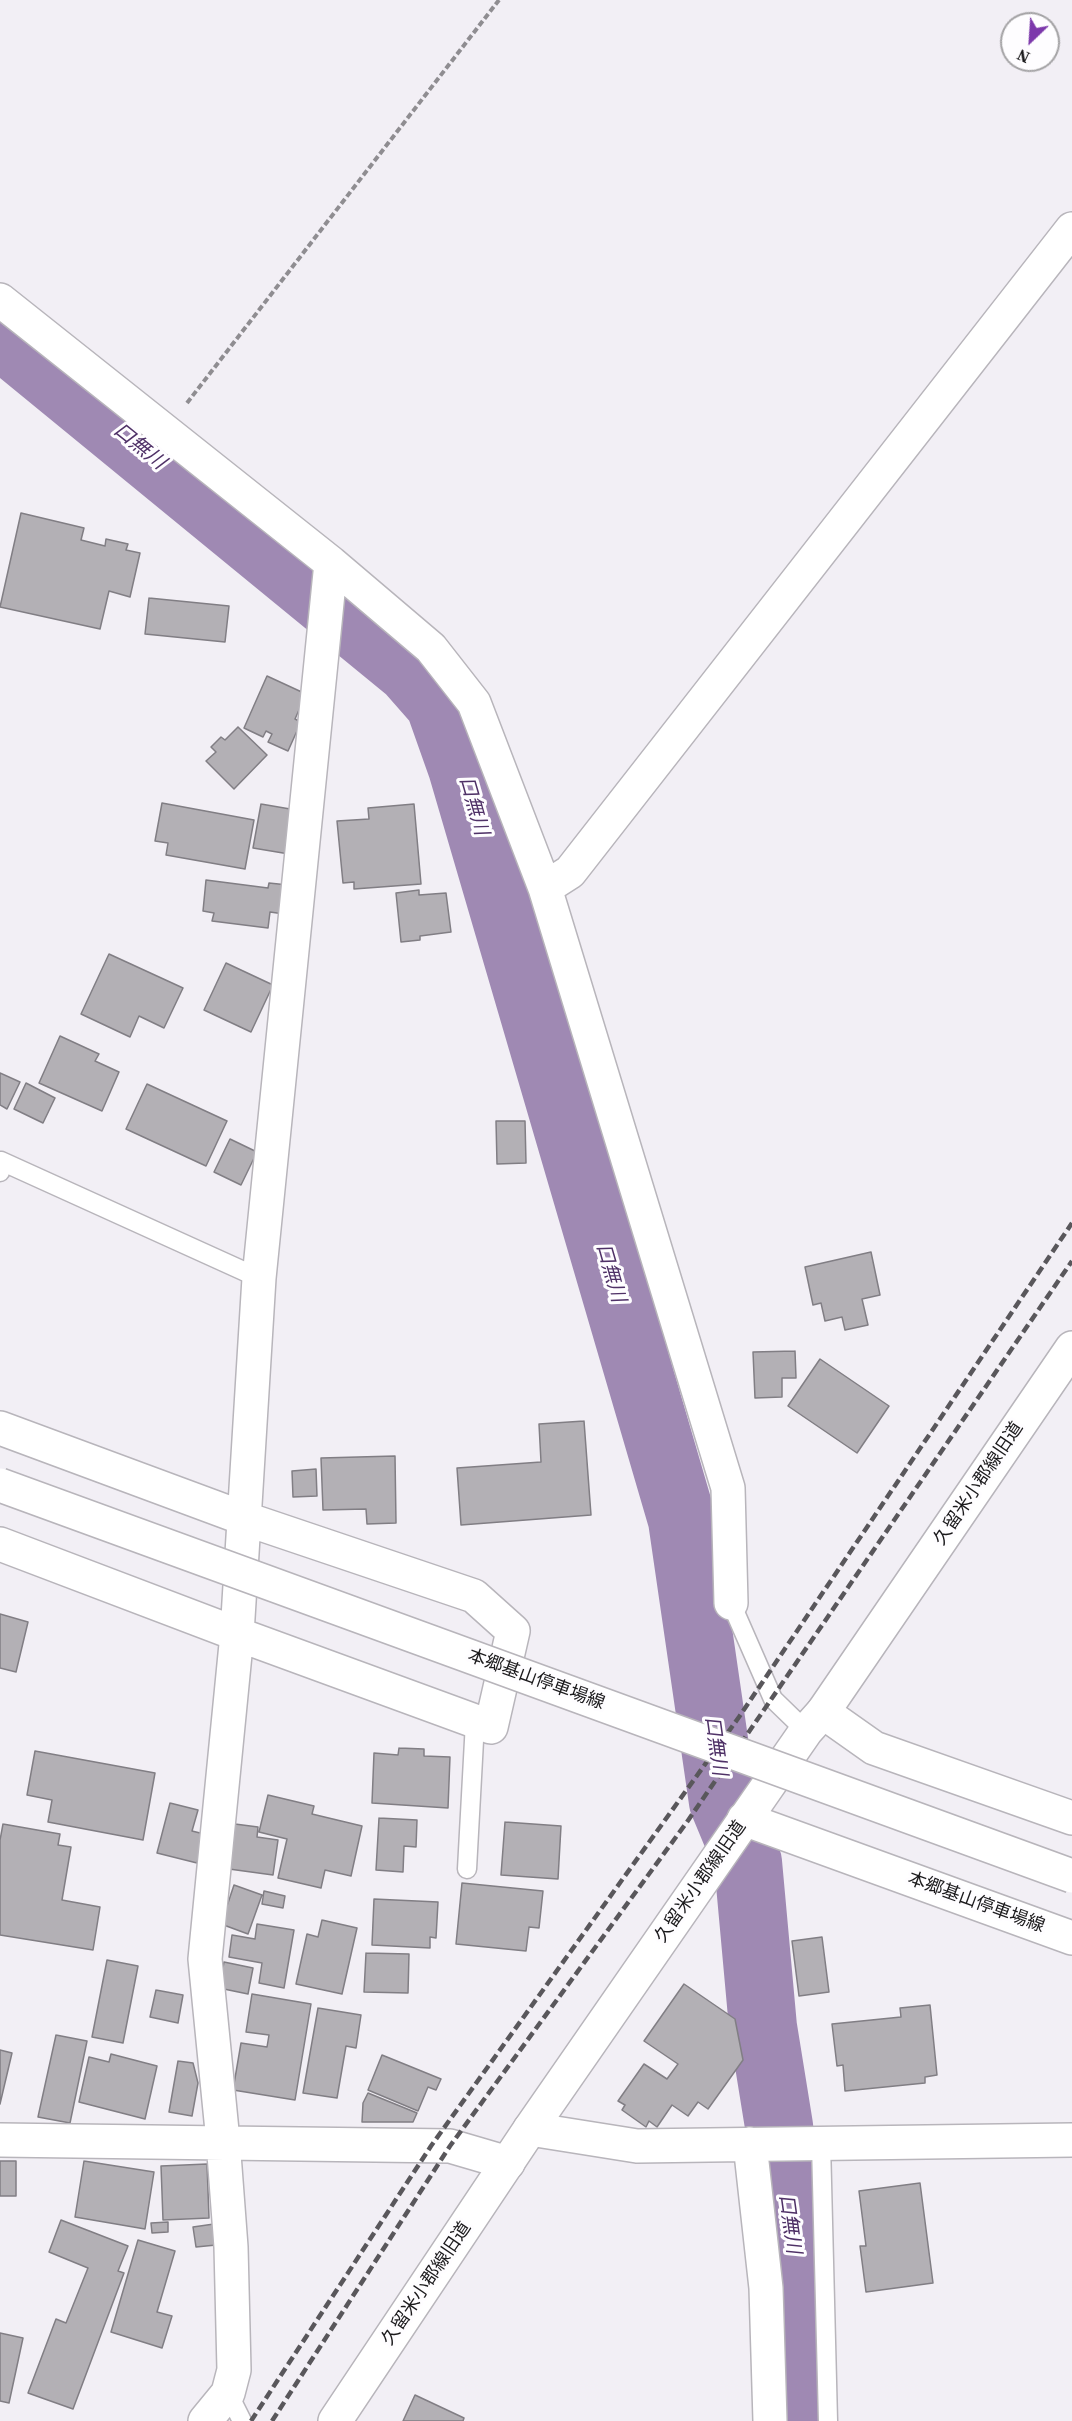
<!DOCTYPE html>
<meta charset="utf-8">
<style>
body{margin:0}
#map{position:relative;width:1072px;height:2421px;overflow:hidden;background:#f2eff5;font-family:"Source Serif 4",serif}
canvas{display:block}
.north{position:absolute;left:1000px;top:12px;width:60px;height:60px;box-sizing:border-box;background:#fefdff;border:2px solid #a3a2a4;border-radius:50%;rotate:205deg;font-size:16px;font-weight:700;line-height:24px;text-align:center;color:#1b1a1c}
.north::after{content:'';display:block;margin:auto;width:21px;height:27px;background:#7c38ab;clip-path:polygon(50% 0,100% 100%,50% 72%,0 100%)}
</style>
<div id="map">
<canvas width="1072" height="2421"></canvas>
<div class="north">N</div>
</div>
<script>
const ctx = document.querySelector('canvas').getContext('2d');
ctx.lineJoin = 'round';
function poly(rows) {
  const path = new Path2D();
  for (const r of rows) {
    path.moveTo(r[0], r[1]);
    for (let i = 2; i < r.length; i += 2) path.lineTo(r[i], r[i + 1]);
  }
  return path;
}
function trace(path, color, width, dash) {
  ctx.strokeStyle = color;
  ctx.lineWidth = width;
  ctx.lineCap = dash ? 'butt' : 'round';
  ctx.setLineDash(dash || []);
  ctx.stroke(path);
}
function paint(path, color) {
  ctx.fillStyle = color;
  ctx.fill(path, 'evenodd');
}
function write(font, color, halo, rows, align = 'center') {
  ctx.font = font + ' "Source Serif 4","Noto Sans JP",serif';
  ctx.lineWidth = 6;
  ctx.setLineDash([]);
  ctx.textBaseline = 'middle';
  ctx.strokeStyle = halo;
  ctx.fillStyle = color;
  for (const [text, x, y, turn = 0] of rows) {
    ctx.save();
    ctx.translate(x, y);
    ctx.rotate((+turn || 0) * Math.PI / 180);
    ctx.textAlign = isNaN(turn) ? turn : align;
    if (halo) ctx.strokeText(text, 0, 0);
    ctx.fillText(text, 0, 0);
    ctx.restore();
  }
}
trace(poly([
 [0,334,410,670,439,703,462,768,682,1520,723,1802,748,1862,763,2027,779,2126,796,2273,798,2421]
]), '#9f89b3', 68);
const building = poly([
 [21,513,84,528,81,540,105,546,106,539,128,544,126,550,140,553,130,597,109,591,100,629,0,607,21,513],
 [149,598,229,606,225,642,145,634,149,598],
 [267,676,306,694,295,719,301,722,288,751,268,742,272,734,266,731,263,737,244,728,267,676],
 [238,727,267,755,234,789,206,761,216,752,211,747,221,737,225,740,238,727],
 [162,803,254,820,245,869,166,855,168,843,155,841,162,803],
 [261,804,296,810,289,854,253,848,261,804],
 [414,804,421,884,354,889,354,882,343,883,337,821,369,819,368,808,414,804],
 [206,880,268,888,269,883,288,885,284,914,270,912,268,928,212,921,214,913,203,911,206,880],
 [419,890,419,895,446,893,451,932,420,936,420,940,401,942,396,893,419,890],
 [109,954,183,988,164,1028,139,1016,130,1037,81,1014,109,954],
 [226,963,273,985,251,1032,204,1010,226,963],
 [60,1036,99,1054,95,1061,119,1072,102,1111,39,1083,60,1036],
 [0,1073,20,1082,7,1109,0,1105,0,1073],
 [26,1083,55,1098,43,1123,14,1109,26,1083],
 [147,1084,227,1121,206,1166,126,1129,147,1084],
 [496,1121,525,1121,526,1163,497,1164,496,1121],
 [230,1139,257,1152,241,1185,214,1172,230,1139],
 [871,1252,880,1295,862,1299,868,1325,845,1330,842,1317,825,1321,821,1303,813,1305,805,1267,871,1252],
 [795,1351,796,1378,782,1378,782,1397,755,1398,753,1352,795,1351],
 [820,1359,889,1406,857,1453,788,1406,820,1359],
 [584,1421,591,1515,461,1525,457,1468,541,1462,539,1424,584,1421],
 [395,1456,396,1523,367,1524,366,1509,323,1510,321,1458,395,1456],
 [316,1469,317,1496,293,1497,292,1471,316,1469],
 [0,1614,28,1622,16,1672,0,1668,0,1614],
 [399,1748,424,1749,424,1756,450,1757,448,1808,372,1803,374,1753,398,1755,399,1748],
 [35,1751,155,1773,143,1840,48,1822,52,1800,27,1795,35,1751],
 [268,1795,314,1806,312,1814,362,1826,351,1876,325,1870,321,1888,278,1878,287,1839,259,1832,268,1795],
 [170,1803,198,1810,192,1831,204,1834,197,1863,157,1853,170,1803],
 [379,1818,417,1820,416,1847,404,1846,403,1872,376,1870,379,1818],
 [505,1822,561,1826,558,1879,501,1875,505,1822],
 [3,1824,60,1834,58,1845,71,1847,62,1900,100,1907,93,1950,0,1935,0,1840,3,1824],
 [235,1824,258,1827,257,1837,278,1840,273,1875,229,1869,235,1824],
 [462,1883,543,1891,539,1928,529,1927,526,1951,456,1944,462,1883],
 [234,1885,262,1895,248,1934,221,1924,234,1885],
 [264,1891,285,1896,283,1908,262,1904,264,1891],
 [374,1899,438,1902,436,1938,430,1937,430,1948,372,1945,374,1899],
 [322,1920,357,1928,342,1994,296,1984,307,1934,318,1937,322,1920],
 [257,1924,294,1930,284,1988,259,1983,262,1963,229,1957,232,1935,255,1939,257,1924],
 [822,1937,829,1992,799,1996,792,1941,822,1937],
 [366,1953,409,1954,408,1993,364,1992,366,1953],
 [107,1960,138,1966,123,2043,92,2037,107,1960],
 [224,1962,253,1968,248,1994,219,1988,224,1962],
 [684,1984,735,2019,743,2060,708,2109,698,2102,688,2116,672,2105,657,2127,649,2121,646,2127,622,2110,625,2105,618,2101,644,2064,667,2079,678,2064,644,2041,684,1984],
 [156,1990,183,1995,178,2023,150,2017,156,1990],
 [252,1994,311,2004,295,2100,233,2090,241,2043,267,2047,269,2035,246,2032,252,1994],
 [930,2005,937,2075,925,2077,925,2083,845,2091,843,2065,837,2066,832,2024,901,2017,900,2008,930,2005],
 [318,2008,361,2015,356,2048,346,2046,337,2098,303,2093,318,2008],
 [56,2035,87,2041,70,2123,38,2117,56,2035],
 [0,2050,12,2053,0,2104,0,2050],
 [111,2054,157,2066,145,2119,79,2102,89,2057,109,2062,111,2054],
 [382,2055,441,2079,436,2090,428,2087,418,2111,368,2090,382,2055],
 [178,2061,193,2063,198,2083,192,2116,169,2112,178,2061],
 [368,2093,417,2113,413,2122,362,2122,363,2103,368,2093],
 [0,2161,16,2161,16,2196,0,2196,0,2161],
 [84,2161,154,2172,145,2229,75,2217,84,2161],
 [207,2164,209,2218,163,2220,161,2166,207,2164],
 [920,2183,933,2283,866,2292,860,2246,866,2246,859,2191,920,2183],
 [61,2220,128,2246,118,2271,124,2273,73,2409,28,2393,56,2319,66,2323,88,2268,49,2252,61,2220],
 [168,2222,168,2232,152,2233,151,2223,168,2222],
 [214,2224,216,2245,196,2247,193,2227,214,2224],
 [138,2240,175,2251,157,2312,172,2316,162,2348,111,2332,138,2240],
 [0,2333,23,2338,9,2403,0,2401,0,2333],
 [415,2395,464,2418,463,2421,403,2421,415,2395]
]);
paint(building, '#b3b0b5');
trace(building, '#817e84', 1.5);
const service = poly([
 [0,1172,1,1161,259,1278],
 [731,1603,773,1699,806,1731],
 [467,1869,475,1722],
 [821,2143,828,2421],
 [228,2393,242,2421]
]);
const minor = poly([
 [0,300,331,563,431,648,474,703,545,888,570,872,1072,229],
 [545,888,728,1488,731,1603],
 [0,1428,243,1518,474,1596,513,1631,491,1727,237,1634,0,1544],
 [530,2129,637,2146,1072,2140],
 [0,2140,450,2146,508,2163],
 [750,2144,766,2288,770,2421],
 [205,2421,228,2393,234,2370,231,2247,223,2141,205,1959,237,1634,259,1278,331,563]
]);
const tertiary = poly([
 [335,2421,530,2129,806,1731,823,1712,1072,1348]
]);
const secondary = poly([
 [823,1712,874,1748,1072,1818],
 [744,1819,1072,1938]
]);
trace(service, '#b8b5bb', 21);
trace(minor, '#b8b5bb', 36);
trace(tertiary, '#b8b5bb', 36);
trace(secondary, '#b8b5bb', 36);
trace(poly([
 [187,403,499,0]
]), '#8f8d91', 4, [6, 3]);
trace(service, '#fff', 18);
trace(minor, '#fff', 33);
trace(tertiary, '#fff', 33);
trace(secondary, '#fff', 33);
trace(poly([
 [251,2421,431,2146,739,1717,1072,1223],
 [272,2421,450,2146,687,1822,1072,1261]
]), '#59575b', 4.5, [9, 4.5]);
const secondaryBridge = poly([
 [0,1485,1072,1876]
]);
trace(secondaryBridge, '#b8b5bb', 36, []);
trace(secondaryBridge, '#fff', 33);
write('18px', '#1b1a1c', '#fefdff', [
 ["久留米小郡線旧道",979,1484,-56],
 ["本郷基山停車場線",536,1680,20],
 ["久留米小郡線旧道",701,1882,-55],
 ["本郷基山停車場線",976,1903,20],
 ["久留米小郡線旧道",427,2284,-56]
]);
write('italic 20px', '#4f3167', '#fefdff', [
 ["口無川",139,447,39],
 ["口無川",473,806,74],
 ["口無川",610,1273,74],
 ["口無川",715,1746,82],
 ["口無川",789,2224,82]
]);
</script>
